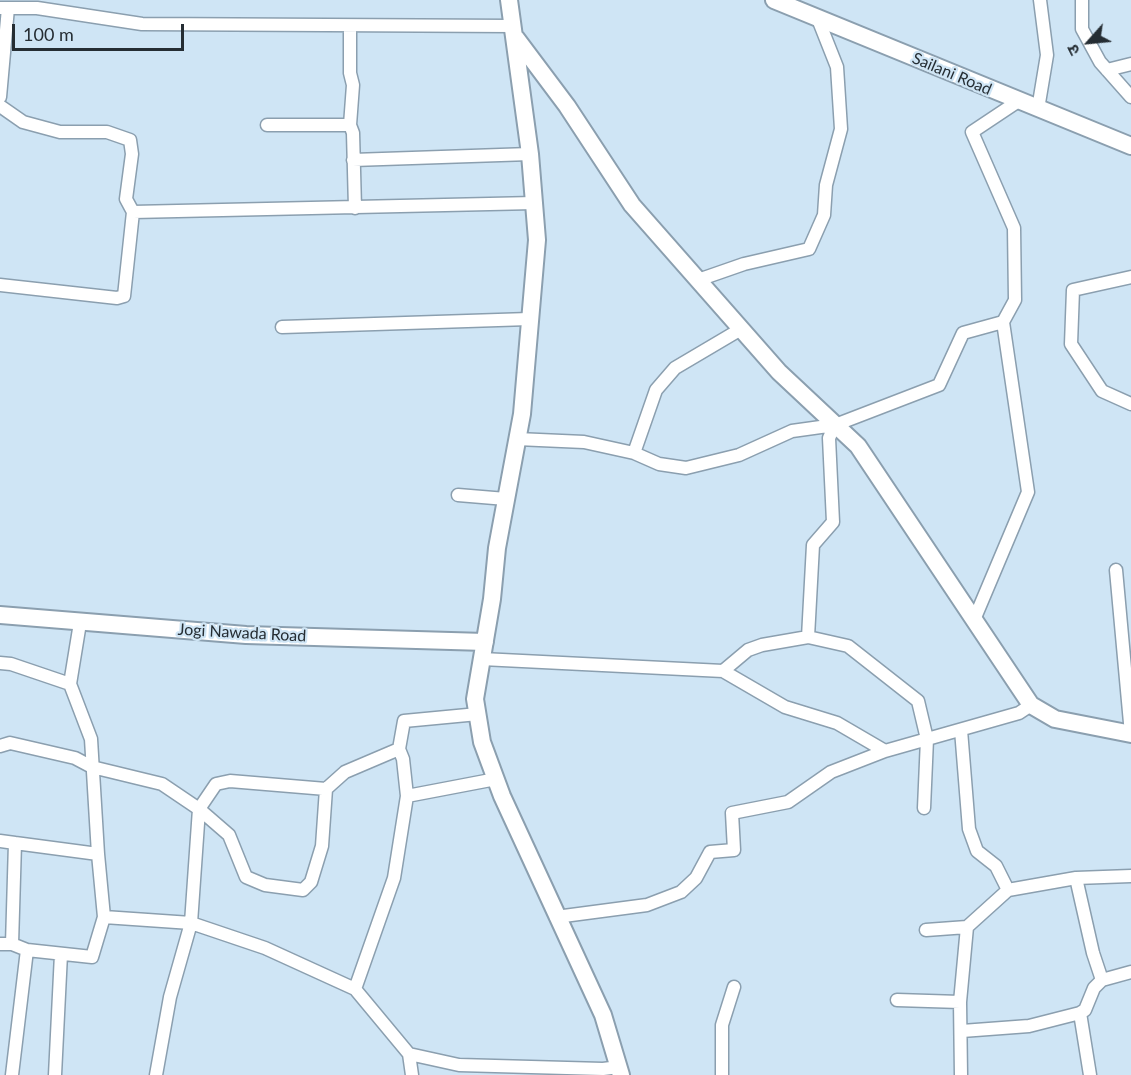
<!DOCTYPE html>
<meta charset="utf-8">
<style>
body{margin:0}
#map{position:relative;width:1131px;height:1075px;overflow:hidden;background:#cfe5f5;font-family:Lato,"Noto Sans Devanagari",sans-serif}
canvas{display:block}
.north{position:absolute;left:1059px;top:12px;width:60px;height:60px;-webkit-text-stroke:4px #cfe5f5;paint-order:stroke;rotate:243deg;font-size:16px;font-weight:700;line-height:24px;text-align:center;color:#252d33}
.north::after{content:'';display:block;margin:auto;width:21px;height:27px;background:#252d33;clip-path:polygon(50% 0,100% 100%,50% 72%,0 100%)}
.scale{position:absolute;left:12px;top:24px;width:172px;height:27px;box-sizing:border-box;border:3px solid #252d33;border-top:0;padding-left:8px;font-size:18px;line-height:21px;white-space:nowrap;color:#252d33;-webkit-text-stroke:4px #cfe5f5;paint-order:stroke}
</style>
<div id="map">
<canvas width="1131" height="1075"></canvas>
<div class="north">उ</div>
<div class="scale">100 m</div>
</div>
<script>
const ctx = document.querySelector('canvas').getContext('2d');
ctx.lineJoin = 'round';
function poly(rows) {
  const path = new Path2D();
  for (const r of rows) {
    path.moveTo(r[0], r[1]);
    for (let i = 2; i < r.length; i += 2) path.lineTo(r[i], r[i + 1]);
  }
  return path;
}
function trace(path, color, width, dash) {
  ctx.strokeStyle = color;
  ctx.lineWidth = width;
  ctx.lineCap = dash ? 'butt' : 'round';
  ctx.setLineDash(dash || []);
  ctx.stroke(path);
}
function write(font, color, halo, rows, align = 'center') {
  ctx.font = font + ' Lato,sans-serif';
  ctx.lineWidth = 4.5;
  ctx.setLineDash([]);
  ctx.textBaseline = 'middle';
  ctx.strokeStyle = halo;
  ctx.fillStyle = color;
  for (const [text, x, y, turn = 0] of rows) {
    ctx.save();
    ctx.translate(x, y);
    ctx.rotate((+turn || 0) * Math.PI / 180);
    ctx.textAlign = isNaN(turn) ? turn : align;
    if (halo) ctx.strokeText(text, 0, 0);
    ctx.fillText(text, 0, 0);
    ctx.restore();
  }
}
const street = poly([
 [1082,0,1082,29,1100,62,1131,97],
 [0,8,37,8,142,24,512,26],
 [350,26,350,73,353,85,350,125,353,133,355,208],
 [1107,70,1131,64],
 [0,97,8,8],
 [0,106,23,122,60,132,107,132,130,140,132,154,126,199,133,212,534,203],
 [1038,109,1047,55,1040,0],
 [267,125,350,125],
 [353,160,530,154],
 [1131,277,1073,290,1071,344,1102,391,1131,404],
 [698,280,744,264,809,249,824,215,826,185,841,129,837,67,818,19],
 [0,285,117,298,124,296,133,212],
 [282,327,529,319],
 [517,439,584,442,634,453,659,464,686,468,739,455,792,431,835,425,939,385,963,333,1003,322],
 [634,453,656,390,675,368,741,329],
 [458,495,506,499],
 [1116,570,1131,734],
 [974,620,1028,492,1003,322,1015,300,1014,228,972,132,1017,102],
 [808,637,813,545,833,522,829,438,835,425],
 [482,659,723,671,785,707,837,723,885,751],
 [0,663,11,664,70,684],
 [723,671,748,650,762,645,808,637,848,646,918,701,927,739,924,808],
 [961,730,969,829,977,851,996,866,1008,890],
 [0,746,10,743,75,758,92,767,162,784,199,809,229,835,246,877,265,885,303,890,311,882,322,846,326,789,345,772,399,749],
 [407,796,496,779],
 [0,841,15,843],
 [1076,878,1093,953,1102,980],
 [104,917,191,923,265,948,355,989,409,1054,412,1075],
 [556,917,647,905,681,892,696,878,710,852,734,850,732,813,788,802,831,772,885,751,1019,713,1031,705],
 [926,930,967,927,1008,890,1076,878,1131,876],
 [0,944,12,944,15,843,98,854,91,739,70,684,80,623],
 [12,944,27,950,92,957,104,917,98,854],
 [355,989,394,878,407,796,403,759,399,749,404,721,478,714],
 [897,1000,960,1002],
 [1080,1013,1085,1010,1094,988,1102,980,1131,972],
 [962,1031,1029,1026,1080,1013,1090,1075],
 [409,1054,459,1065,603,1069,619,1067],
 [12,1075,27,950],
 [55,1075,61,954],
 [156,1075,170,997,191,923,199,809,216,784,230,781,326,789],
 [722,1075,722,1025,734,987],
 [961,1075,960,1002,967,927]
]);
const secondary = poly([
 [509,0,530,154,537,240,522,414,497,548,492,599,475,699,482,742,502,796,603,1015,621,1075],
 [774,0,1131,146],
 [516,38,567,106,632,205,779,372,858,446,1031,705,1055,719,1131,734],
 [0,615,246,635,485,642]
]);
trace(street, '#8b9faf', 15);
trace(secondary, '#8b9faf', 20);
trace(street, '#fff', 12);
trace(secondary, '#fff', 16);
write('16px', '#252d33', '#cfe5f5', [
 ["Sailani Road",952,74,23],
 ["Jogi Nawada Road",242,633,3]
]);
</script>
